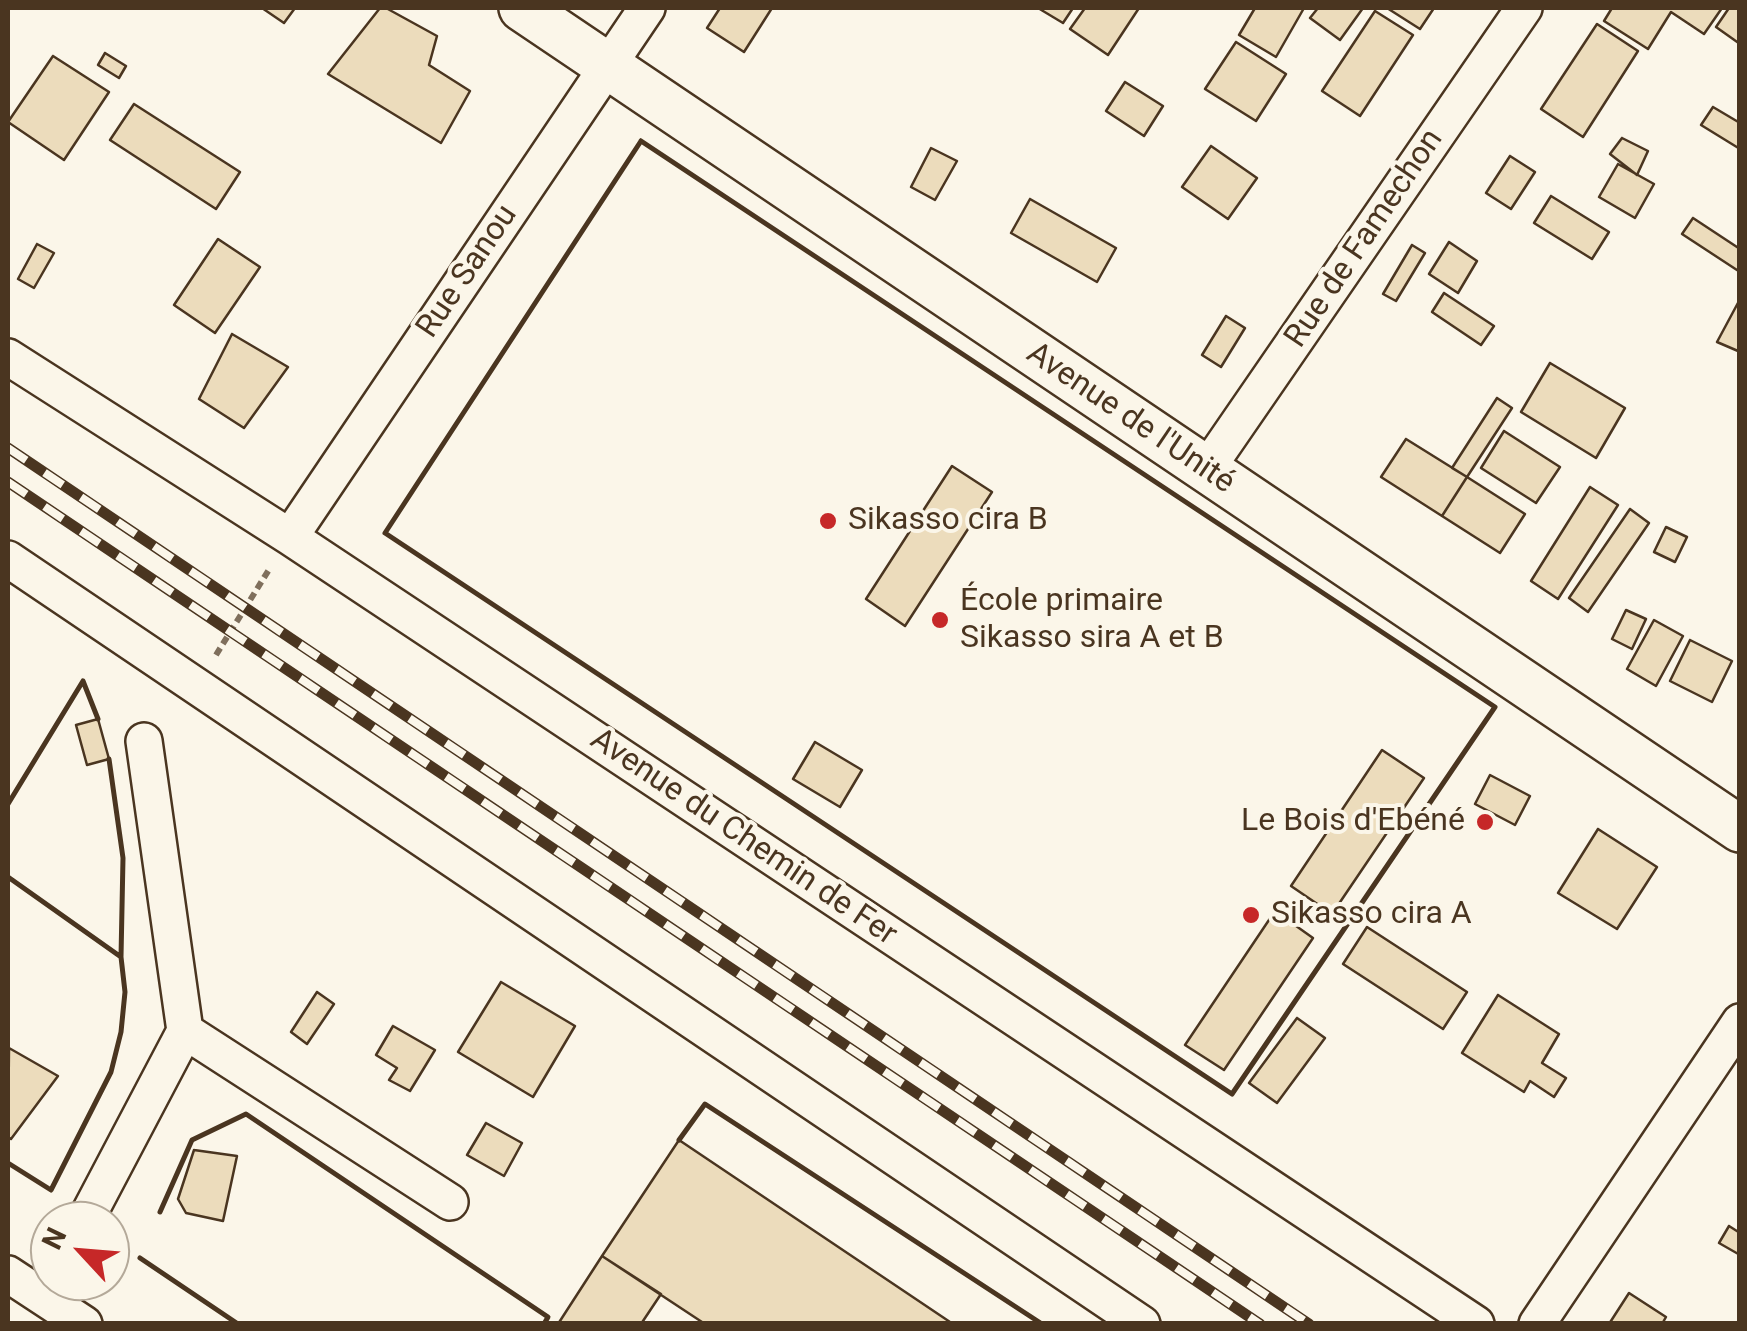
<!DOCTYPE html>
<meta charset="utf-8">
<style>
body{margin:0}
#map{position:relative;width:1747px;height:1331px;overflow:hidden;background:#fbf6e9;font-family:Roboto,sans-serif}
canvas{display:block}
.frame{position:absolute;inset:0;border:10px solid #4a3520;pointer-events:none}
.north{position:absolute;left:30px;top:1201px;width:100px;height:100px;box-sizing:border-box;background:#fbf6e9;border:2px solid #b4a999;border-radius:50%;rotate:296deg;font-size:28px;font-weight:700;line-height:40px;text-align:center;color:#4a3520}
.north::after{content:'';display:block;margin:auto;width:35px;height:45px;background:#c62828;clip-path:polygon(50% 0,100% 100%,50% 72%,0 100%)}
</style>
<div id="map">
<canvas width="1747" height="1331"></canvas>
<div class="frame"></div>
<div class="north">N</div>
</div>
<script>
const ctx = document.querySelector('canvas').getContext('2d');
ctx.lineJoin = 'round';
function paint(path, color) {
  ctx.fillStyle = color;
  ctx.fill(path, 'evenodd');
}
function poly(rows) {
  const path = new Path2D();
  for (const r of rows) {
    path.moveTo(r[0], r[1]);
    for (let i = 2; i < r.length; i += 2) path.lineTo(r[i], r[i + 1]);
  }
  return path;
}
function trace(path, color, width, dash) {
  ctx.strokeStyle = color;
  ctx.lineWidth = width;
  ctx.lineCap = dash ? 'butt' : 'round';
  ctx.setLineDash(dash || []);
  ctx.stroke(path);
}
function write(font, color, halo, rows, align = 'center') {
  ctx.font = font + ' Roboto,sans-serif';
  ctx.lineWidth = 8;
  ctx.setLineDash([]);
  ctx.textBaseline = 'middle';
  ctx.strokeStyle = halo;
  ctx.fillStyle = color;
  for (const [text, x, y, turn = 0] of rows) {
    ctx.save();
    ctx.translate(x, y);
    ctx.rotate((+turn || 0) * Math.PI / 180);
    ctx.textAlign = isNaN(turn) ? turn : align;
    if (halo) ctx.strokeText(text, 0, 0);
    ctx.fillText(text, 0, 0);
    ctx.restore();
  }
}
const building = poly([
 [262,8,295,8,284,23,262,8],
 [380,8,386,8,437,36,429,65,470,91,441,143,328,74,380,8],
 [720,8,772,8,744,52,707,28,720,8],
 [1038,8,1073,8,1063,23,1038,8],
 [1085,8,1139,8,1108,55,1070,29,1085,8],
 [1255,8,1304,8,1276,57,1239,35,1255,8],
 [1318,8,1363,8,1340,40,1310,18,1318,8],
 [1387,8,1434,8,1420,29,1387,8],
 [1612,8,1722,8,1704,34,1671,12,1648,49,1604,21,1612,8],
 [1729,8,1740,8,1740,44,1716,27,1729,8],
 [1375,11,1413,35,1360,116,1322,91,1375,11],
 [1597,24,1638,51,1583,137,1541,109,1597,24],
 [1236,42,1286,74,1256,121,1205,89,1236,42],
 [105,53,126,66,119,78,98,65,105,53],
 [53,56,109,92,64,160,8,122,53,56],
 [1125,82,1163,106,1144,136,1106,111,1125,82],
 [134,104,240,172,216,209,110,140,134,104],
 [1713,107,1740,123,1740,149,1701,125,1713,107],
 [1622,138,1648,151,1637,175,1610,154,1622,138],
 [1211,146,1257,178,1228,219,1182,187,1211,146],
 [931,148,957,161,935,200,911,187,931,148],
 [1510,156,1535,172,1511,209,1486,193,1510,156],
 [1618,164,1654,184,1635,218,1599,197,1618,164],
 [1551,196,1609,232,1592,259,1534,223,1551,196],
 [1030,199,1116,248,1097,282,1011,233,1030,199],
 [1693,218,1740,249,1740,272,1682,234,1693,218],
 [218,239,260,267,215,333,174,305,218,239],
 [1449,242,1477,261,1458,293,1429,274,1449,242],
 [37,244,54,253,34,288,18,279,37,244],
 [1412,245,1425,253,1396,301,1383,294,1412,245],
 [1444,293,1494,326,1481,345,1432,312,1444,293],
 [1739,301,1740,349,1738,351,1717,342,1739,301],
 [1226,316,1245,328,1221,367,1202,355,1226,316],
 [232,334,288,367,244,428,199,399,232,334],
 [1550,363,1625,408,1596,458,1521,412,1550,363],
 [1497,398,1512,408,1467,477,1452,468,1497,398],
 [1504,431,1560,467,1536,503,1481,468,1504,431],
 [1406,439,1467,477,1442,516,1381,477,1406,439],
 [952,466,992,492,905,626,866,599,952,466],
 [1467,477,1525,514,1500,553,1442,516,1467,477],
 [1590,487,1618,505,1558,599,1531,581,1590,487],
 [1630,509,1649,523,1588,612,1569,598,1630,509],
 [1666,527,1687,537,1675,562,1654,552,1666,527],
 [1626,610,1646,619,1632,649,1612,639,1626,610],
 [1654,620,1683,636,1656,686,1627,669,1654,620],
 [1690,640,1732,661,1712,702,1670,681,1690,640],
 [98,719,109,759,87,765,76,725,98,719],
 [815,742,862,770,840,807,793,779,815,742],
 [1382,750,1424,778,1332,914,1291,886,1382,750],
 [1490,775,1530,796,1515,825,1475,804,1490,775],
 [1598,829,1657,867,1617,929,1558,893,1598,829],
 [1275,911,1313,938,1224,1070,1185,1045,1275,911],
 [1367,927,1467,992,1443,1029,1343,964,1367,927],
 [501,982,575,1026,533,1097,458,1052,501,982],
 [317,992,334,1004,307,1044,291,1032,317,992],
 [1498,995,1559,1034,1542,1063,1566,1078,1554,1097,1530,1081,1524,1092,1462,1053,1498,995],
 [1297,1018,1325,1038,1277,1103,1249,1083,1297,1018],
 [393,1026,435,1050,410,1091,389,1080,397,1068,376,1055,393,1026],
 [9,1048,58,1076,11,1139,8,1137,9,1048],
 [486,1123,522,1143,504,1176,467,1155,486,1123],
 [679,1140,953,1324,705,1324,602,1256,679,1140],
 [194,1150,237,1156,223,1221,186,1213,178,1199,194,1150],
 [1729,1226,1740,1233,1740,1255,1719,1243,1729,1226],
 [602,1256,661,1294,641,1324,558,1324,602,1256],
 [1629,1293,1666,1317,1662,1324,1609,1324,1629,1293]
]);
paint(building, '#ecdcbc');
trace(building, '#4a3520', 2.5);
const minor = poly([
 [8,357,290,537,1476,1324],
 [1206,470,1524,8],
 [290,537,647,8],
 [8,559,1142,1324],
 [185,1031,450,1202],
 [85,1221,185,1031,144,741],
 [8,1274,84,1324],
 [1537,1324,1740,1022]
]);
const tertiary = poly([
 [522,8,1740,829]
]);
trace(minor, '#4a3520', 40);
trace(tertiary, '#4a3520', 50);
trace(poly([
 [216,655,270,568]
]), '#7f6f5c', 6, [8, 5]);
trace(minor, '#fbf6e9', 35);
trace(tertiary, '#fbf6e9', 45);
const rail = poly([
 [8,448,1309,1324],
 [8,482,1260,1324]
]);
trace(rail, '#4a3520', 11);
trace(rail, '#fbf6e9', 8, [22]);
trace(poly([
 [641,141,1495,707,1232,1094,385,533,641,141],
 [8,804,83,681,98,719],
 [8,877,121,957,123,858,109,759],
 [679,1140,705,1104,1042,1324],
 [8,1163,51,1190,111,1072,121,1032,125,992,121,957],
 [160,1212,192,1140,246,1114,548,1317,544,1324],
 [140,1258,238,1324]
]), '#4a3520', 5);
for (const [x, y, r, color] of [
 [828,521,10,"#c62828"],
 [940,620,10,"#c62828"],
 [1485,822,10,"#c62828"],
 [1251,915,10,"#c62828"]
]) {
  const dot = new Path2D();
  dot.arc(x, y, r, 0, 2 * Math.PI);
  ctx.fillStyle = color;
  ctx.fill(dot);
  trace(dot, '#fbf6e9', 4);
}
write('32px', '#4a3520', '#fbf6e9', [
 ["Rue de Famechon",1365,239,-56],
 ["Rue Sanou",468,272,-56],
 ["Avenue de l'Unité",1130,419,34],
 ["Avenue du Chemin de Fer",743,838,34]
]);
write('32px', '#4a3520', '#fbf6e9', [
 ["Sikasso cira B",848,521],
 ["École primaire",960,602],
 ["Sikasso sira A et B",960,639],
 ["Le Bois d'Ebéné",1465,822,"right"],
 ["Sikasso cira A",1271,915]
], 'left');
</script>
